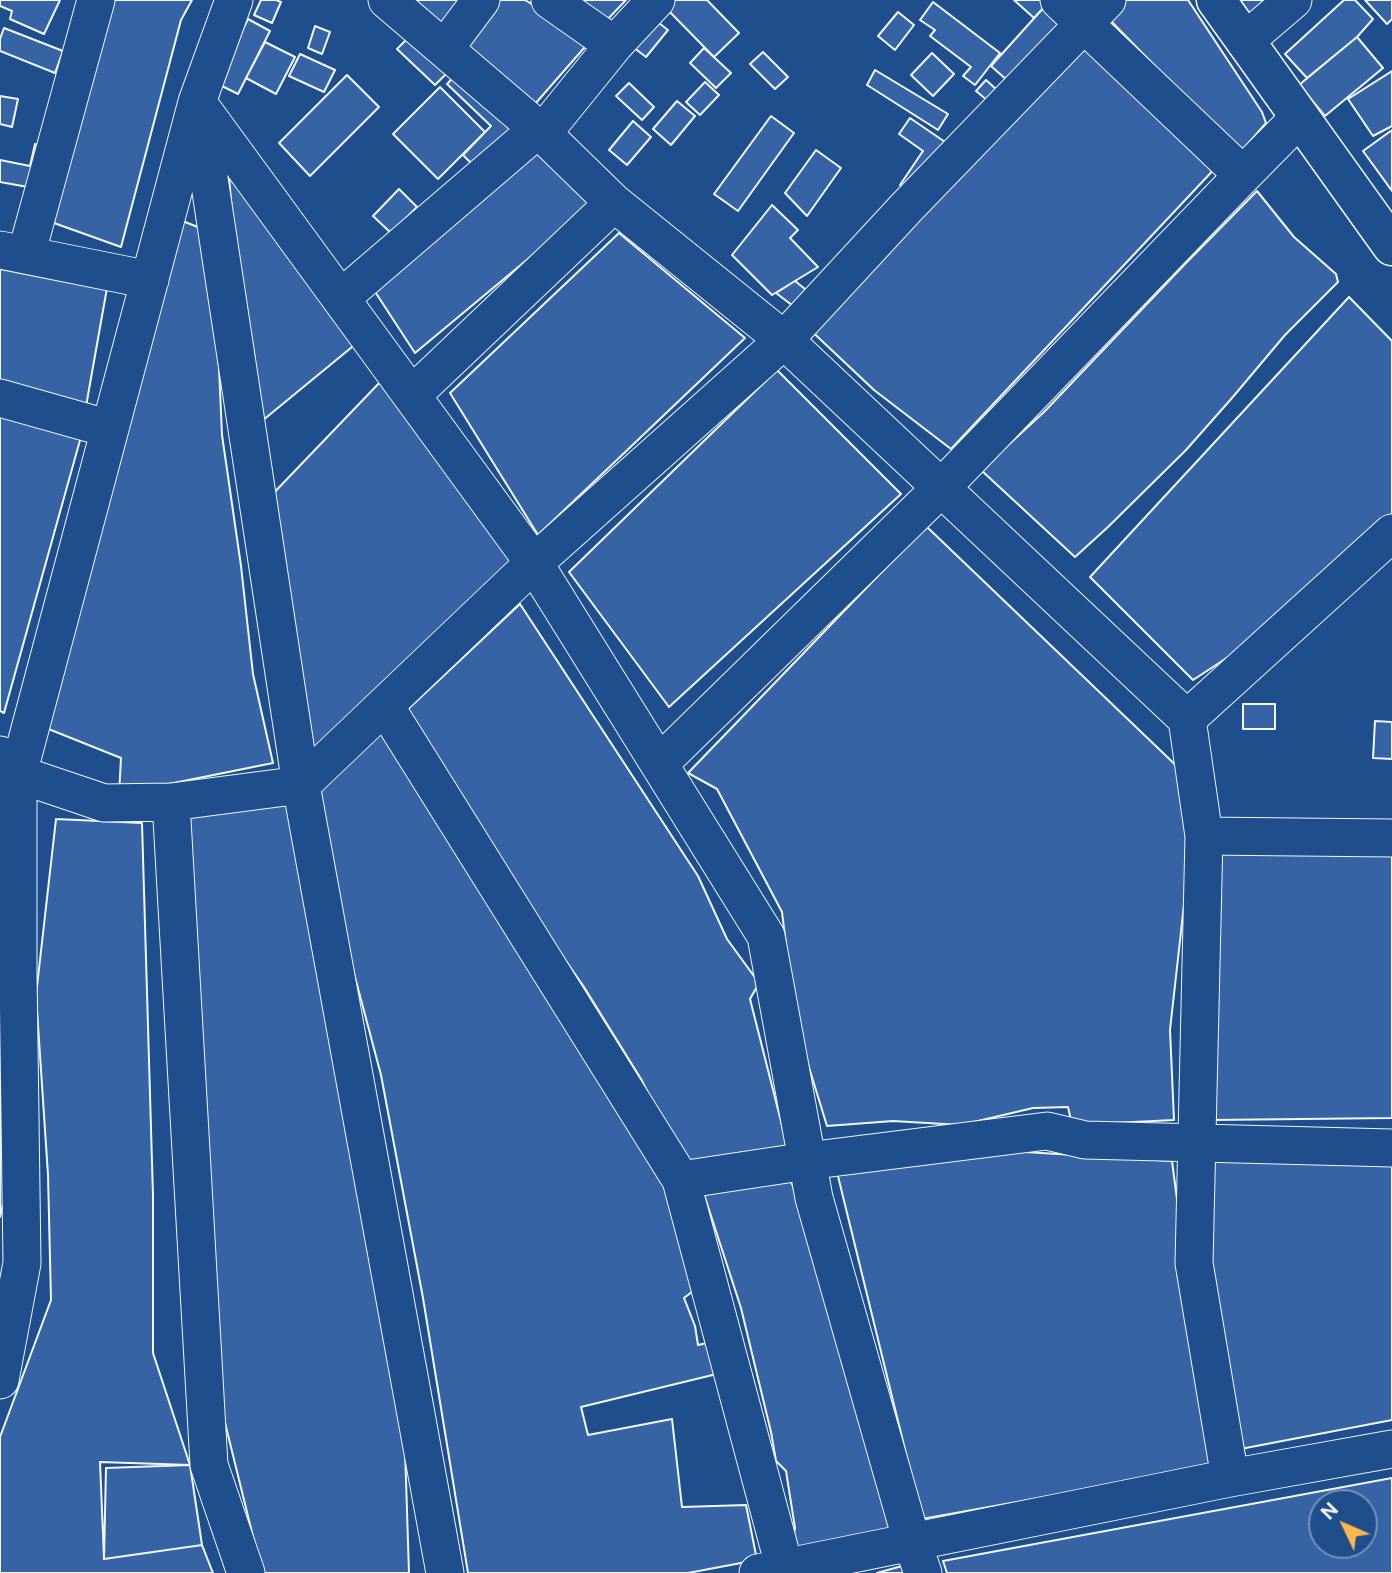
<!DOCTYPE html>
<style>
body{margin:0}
#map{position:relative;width:1392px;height:1573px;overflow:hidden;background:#1f4e8c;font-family:"Public Sans",sans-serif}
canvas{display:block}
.north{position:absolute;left:1308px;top:1489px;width:70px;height:70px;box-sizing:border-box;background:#1f4e8c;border:2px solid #7391ba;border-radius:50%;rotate:314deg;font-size:19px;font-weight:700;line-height:28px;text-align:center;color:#f2f6ff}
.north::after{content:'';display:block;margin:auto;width:24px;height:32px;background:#ffb74d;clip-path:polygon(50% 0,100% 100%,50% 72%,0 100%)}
</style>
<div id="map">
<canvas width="1392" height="1573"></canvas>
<div class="north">N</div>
</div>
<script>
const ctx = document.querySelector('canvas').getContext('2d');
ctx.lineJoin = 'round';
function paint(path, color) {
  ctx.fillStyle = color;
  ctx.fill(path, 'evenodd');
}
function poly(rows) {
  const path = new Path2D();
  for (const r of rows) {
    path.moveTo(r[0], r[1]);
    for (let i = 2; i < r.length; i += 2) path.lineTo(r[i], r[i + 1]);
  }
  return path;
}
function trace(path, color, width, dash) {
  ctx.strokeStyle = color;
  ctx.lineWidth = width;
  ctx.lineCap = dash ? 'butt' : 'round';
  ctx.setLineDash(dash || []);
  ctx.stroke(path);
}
const building = poly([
 [0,0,60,0,44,34,10,19,12,11,0,6,0,0],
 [105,0,192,0,181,20,121,247,40,218,105,0],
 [261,0,276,0,281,2,272,23,254,15,261,0],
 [411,0,469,0,447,29,411,0],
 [490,0,525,0,591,40,535,104,460,44,490,0],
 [574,0,626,0,604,23,574,0],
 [663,0,707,0,739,33,714,57,661,3,663,0],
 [1014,0,1041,0,1046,5,1034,18,1014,0],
 [1123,0,1188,0,1262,112,1266,123,1240,153,1106,16,1123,0],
 [1240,0,1272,0,1253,18,1240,0],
 [1344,0,1355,0,1373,19,1357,37,1307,78,1285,54,1344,0],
 [1365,0,1392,0,1392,19,1387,24,1365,0],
 [933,2,1000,53,975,85,963,76,971,67,930,36,935,30,920,20,933,2],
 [1046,5,1062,21,1008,81,991,66,1046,5],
 [898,12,914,25,895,50,878,36,898,12],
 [248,19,270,31,238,94,216,83,248,19],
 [655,20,668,30,646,57,633,47,655,20],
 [315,26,330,32,322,54,308,48,315,26],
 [4,28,63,51,55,73,0,51,0,39,4,28],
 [417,29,455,65,435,85,397,49,417,29],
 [1357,37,1383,68,1325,116,1299,85,1357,37],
 [1084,41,1220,163,951,449,874,390,804,324,1084,41],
 [265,42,295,57,276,94,246,78,265,42],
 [704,48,731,73,716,88,690,63,704,48],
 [763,52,788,77,775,89,750,64,763,52],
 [932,53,954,74,933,96,911,75,932,53],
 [300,54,335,70,324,92,289,76,300,54],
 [463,67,525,129,481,173,463,155,491,126,447,84,463,67],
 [875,70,948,114,938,130,867,85,875,70],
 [1392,71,1392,126,1373,136,1348,99,1392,71],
 [347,75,379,107,310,176,279,143,347,75],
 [986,80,997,90,988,101,976,91,986,80],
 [705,82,719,95,700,115,686,102,705,82],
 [629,83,654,107,642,120,616,96,629,83],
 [440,87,485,132,438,179,393,134,440,87],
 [0,96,18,99,12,127,0,124,0,96],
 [677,101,695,116,671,145,653,129,677,101],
 [771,116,794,133,738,211,714,194,771,116],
 [910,118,948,144,913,194,900,185,923,151,899,134,910,118],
 [633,121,651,137,627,165,609,150,633,121],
 [1392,130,1392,191,1363,151,1392,130],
 [538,143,600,199,415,353,370,284,538,143],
 [35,144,47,146,39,189,0,182,0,160,30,166,35,144],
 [816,150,841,168,807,216,785,193,816,150],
 [229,177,363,338,251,430,229,177],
 [399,189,417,207,391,233,373,216,399,189],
 [1257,191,1294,237,1336,274,1338,282,1285,335,1232,398,1186,450,1108,527,1075,557,981,470,1044,412,1184,265,1257,191],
 [772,205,798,230,790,238,818,267,772,295,732,255,772,205],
 [175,218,213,233,222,435,241,566,253,674,273,763,119,794,121,758,46,728,175,218],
 [619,233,745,338,538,535,450,393,619,233],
 [0,248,110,271,85,412,0,383,0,248],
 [795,281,810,293,797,309,776,293,795,281],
 [1349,297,1392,341,1392,522,1268,631,1193,680,1090,577,1349,297],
 [777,370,901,494,669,707,569,572,777,370],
 [382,380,511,560,304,762,266,501,382,380],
 [0,405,82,433,4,713,0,711,0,405],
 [926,526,1184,773,1190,851,1170,1030,1174,1120,1072,1125,1068,1107,1033,1108,961,1125,893,1121,827,1126,796,1025,782,912,717,789,688,773,926,526],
 [520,604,698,876,727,939,759,983,750,999,789,1153,689,1175,641,1079,584,987,513,885,406,711,520,604],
 [1243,704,1275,704,1275,729,1243,729,1243,704],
 [1375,721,1392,722,1392,759,1373,758,1375,721],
 [386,729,660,1170,706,1281,684,1298,695,1326,698,1345,720,1340,729,1371,581,1407,588,1435,672,1419,682,1507,746,1505,757,1560,688,1573,468,1573,423,1298,381,1075,308,800,386,729],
 [289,794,405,1449,409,1573,262,1573,211,1366,186,811,289,794],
 [56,819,142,823,153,1196,153,1353,190,1465,100,1462,104,1559,202,1545,213,1573,0,1573,0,1437,51,1300,48,1175,36,995,56,819],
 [1392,841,1392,1118,1212,1120,1219,843,1392,841],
 [0,991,5,1195,0,1217,0,991],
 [1009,1151,1172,1161,1212,1467,922,1519,836,1168,1009,1151],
 [1206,1161,1392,1163,1392,1420,1230,1451,1208,1263,1206,1161],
 [786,1169,820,1254,900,1531,790,1555,795,1528,786,1471,776,1461,771,1432,741,1308,701,1185,786,1169],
 [190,1465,202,1545,104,1559,106,1468,190,1465],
 [1392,1478,1392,1573,947,1573,943,1561,1392,1478],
 [1322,1503,1364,1503,1364,1545,1322,1545,1322,1503],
 [902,1566,904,1573,877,1573,902,1566]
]);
paint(building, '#3563a3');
trace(building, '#f2f6ff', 2);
const minor = poly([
 [387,0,538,129,614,203,784,340,1187,719,1204,836,1194,1263,1230,1478],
 [550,0,614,45],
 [1059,0,1243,175,1300,117],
 [1245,41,1293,0],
 [445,48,481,0],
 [197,102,534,563,766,936,814,1198,912,1542,923,1573],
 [198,106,301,785,445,1573],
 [542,134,614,45,656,0],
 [0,250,150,280],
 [26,255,96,0],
 [341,298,538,129],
 [412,395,614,203],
 [0,398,110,429],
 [385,706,681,1180,786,1573],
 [1187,719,1392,533],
 [0,755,18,774,104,803,171,802,301,785,534,563,784,340,906,208,1107,0],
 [659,764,941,488,1243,175],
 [171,802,209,1465,246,1573],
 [1204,836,1392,838],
 [681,1180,807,1161,1047,1131,1085,1140,1392,1148],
 [0,1380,22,1263,18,972,18,774,197,102,234,0],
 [758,1573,1230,1478,1392,1449]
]);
const tertiary = poly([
 [1216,0,1392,246]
]);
trace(minor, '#f2f6ff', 39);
trace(tertiary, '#f2f6ff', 41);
trace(minor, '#1f4e8c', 37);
trace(tertiary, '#1f4e8c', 38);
</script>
